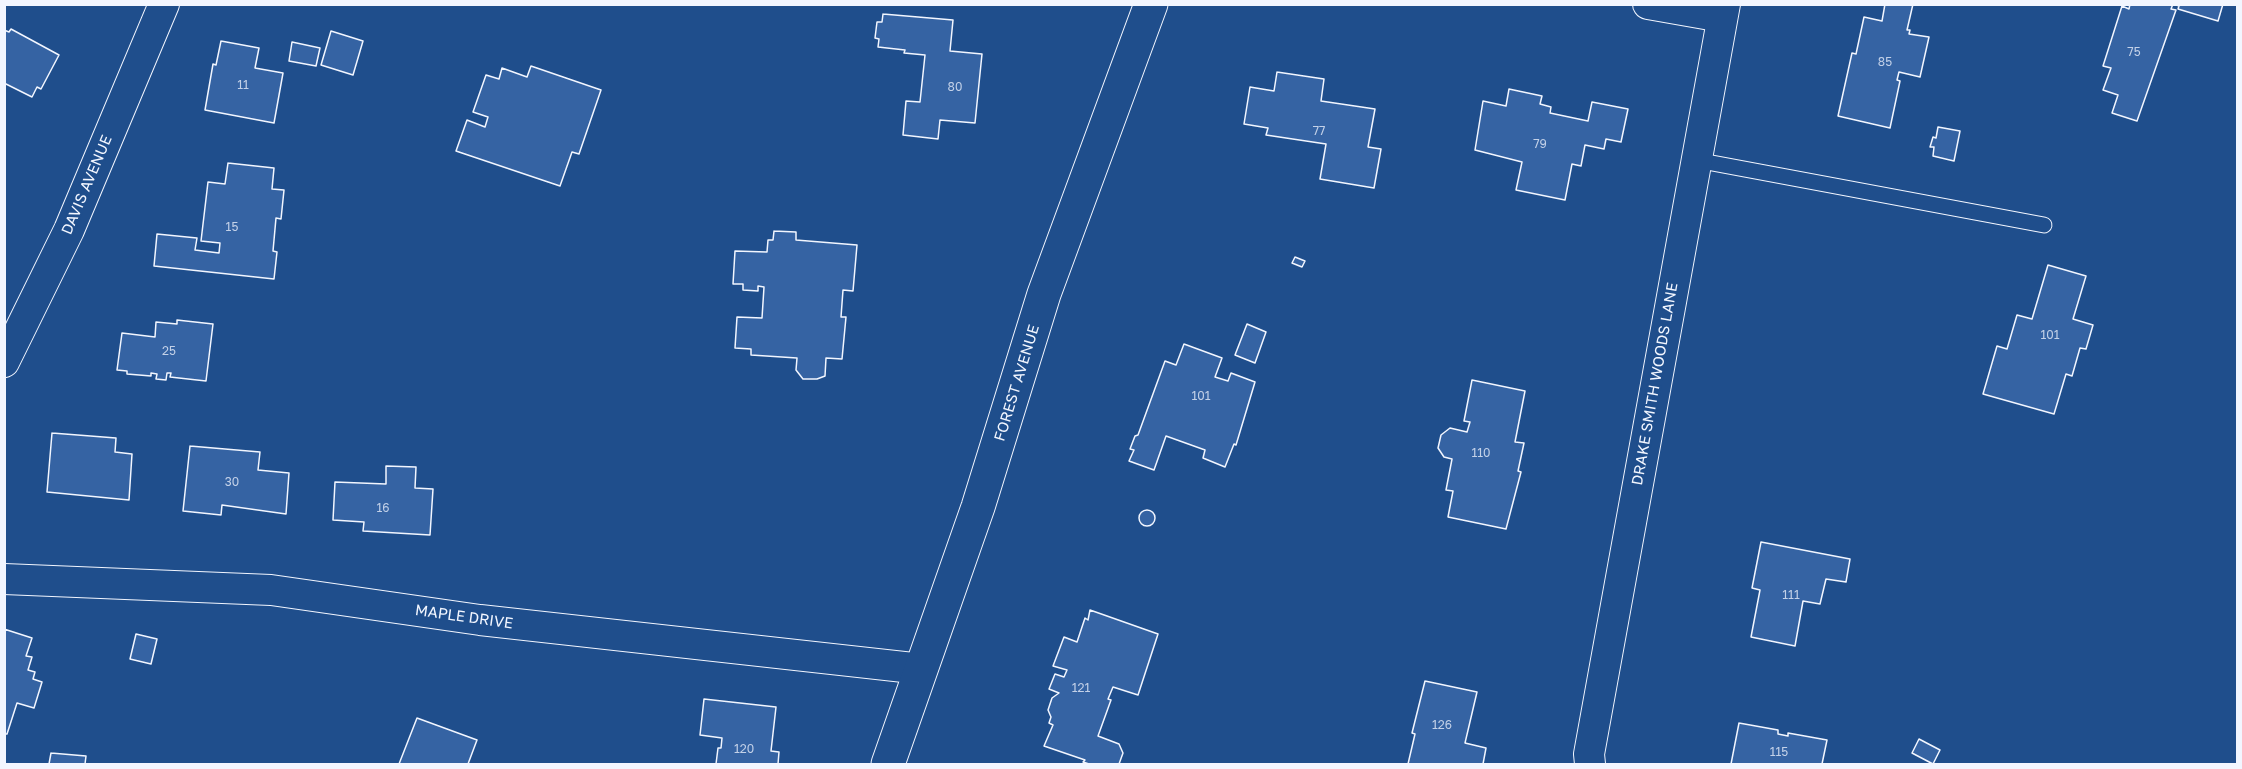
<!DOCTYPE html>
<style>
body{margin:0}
#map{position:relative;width:2242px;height:769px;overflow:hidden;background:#1f4e8c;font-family:"Golos Text",sans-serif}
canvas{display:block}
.frame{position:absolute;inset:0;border:6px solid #f2f6ff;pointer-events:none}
</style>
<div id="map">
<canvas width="2242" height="769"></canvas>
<div class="frame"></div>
</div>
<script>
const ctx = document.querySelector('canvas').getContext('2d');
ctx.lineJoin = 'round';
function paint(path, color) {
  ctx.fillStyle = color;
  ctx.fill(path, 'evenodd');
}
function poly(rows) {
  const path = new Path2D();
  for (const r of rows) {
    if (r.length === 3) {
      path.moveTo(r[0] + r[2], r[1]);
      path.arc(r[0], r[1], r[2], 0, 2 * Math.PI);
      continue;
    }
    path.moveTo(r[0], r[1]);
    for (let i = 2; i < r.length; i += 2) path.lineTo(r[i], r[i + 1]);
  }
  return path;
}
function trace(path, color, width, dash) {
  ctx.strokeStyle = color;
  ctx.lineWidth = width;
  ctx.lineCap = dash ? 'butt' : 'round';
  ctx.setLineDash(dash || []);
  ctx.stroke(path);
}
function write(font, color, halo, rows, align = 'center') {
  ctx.font = font + ' "Golos Text",sans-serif';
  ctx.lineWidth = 4.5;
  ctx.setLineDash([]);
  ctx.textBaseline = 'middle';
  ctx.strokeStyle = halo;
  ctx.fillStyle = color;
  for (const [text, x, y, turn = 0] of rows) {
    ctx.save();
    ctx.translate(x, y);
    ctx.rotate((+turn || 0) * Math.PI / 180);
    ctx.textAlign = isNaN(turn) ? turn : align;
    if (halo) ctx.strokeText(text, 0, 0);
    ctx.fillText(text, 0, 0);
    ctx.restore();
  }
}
const building = poly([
 [1885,4,1913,4,1907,30,1910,30,1909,34,1929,37,1920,77,1899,72,1897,80,1900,81,1890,128,1838,116,1852,53,1856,54,1864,17,1882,21,1885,4],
 [2130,4,2173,4,2171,9,2176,10,2137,121,2112,113,2118,95,2103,90,2111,68,2103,66,2122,6,2129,9,2130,4],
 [2174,4,2223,4,2218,21,2178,9,2179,6,2174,4],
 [883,14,953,20,950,51,982,54,975,123,940,120,938,139,903,135,906,101,920,102,925,55,904,53,905,50,878,47,879,39,875,38,877,22,882,22,883,14],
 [11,29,59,55,41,89,37,87,32,97,4,83,4,30,9,32,11,29],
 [331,31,363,41,353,75,321,65,331,31],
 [221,41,259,48,255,68,283,73,274,123,205,110,213,64,216,65,221,41],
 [292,42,320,48,316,66,289,61,292,42],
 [531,66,601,90,579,154,572,152,560,186,456,151,467,120,485,127,488,117,473,112,486,75,499,79,502,68,527,77,531,66],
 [1277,72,1324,79,1321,101,1375,109,1368,147,1381,149,1374,188,1320,179,1326,144,1266,135,1268,128,1244,124,1250,87,1274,91,1277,72],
 [1509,89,1542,96,1540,104,1551,107,1550,113,1588,121,1592,102,1628,109,1621,142,1606,139,1604,149,1585,145,1581,166,1572,164,1565,200,1516,190,1522,162,1475,150,1483,101,1506,106,1509,89],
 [1938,127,1960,131,1954,161,1933,156,1934,147,1930,147,1933,137,1936,138,1938,127],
 [228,163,274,168,272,189,284,190,281,219,276,218,273,251,277,252,274,279,154,266,157,234,197,238,195,250,219,253,220,243,201,241,208,182,225,184,228,163],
 [774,231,796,232,796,240,857,245,853,291,843,290,841,317,846,317,842,359,826,358,825,376,817,379,803,379,796,370,797,358,751,355,751,349,735,348,737,317,762,318,764,287,758,286,758,291,743,290,743,284,733,284,735,251,767,252,768,240,773,240,774,231],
 [1295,257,1305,261,1302,267,1292,263,1295,257],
 [2048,265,2086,276,2073,319,2093,325,2086,349,2080,348,2072,376,2066,374,2054,414,1983,394,1997,346,2007,349,2017,315,2032,319,2048,265],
 [177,320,213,324,206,381,170,377,171,373,167,373,166,380,156,379,157,374,151,373,151,376,127,374,127,371,117,370,122,333,155,337,156,322,177,324,177,320],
 [1247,324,1266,332,1255,363,1235,355,1247,324],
 [1184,344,1222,358,1215,377,1228,381,1231,373,1255,382,1236,445,1234,444,1225,467,1203,458,1205,450,1166,436,1154,470,1129,461,1134,450,1130,449,1135,436,1138,435,1165,361,1176,365,1184,344],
 [1472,380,1525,391,1515,442,1524,443,1518,471,1521,472,1506,529,1448,517,1453,491,1446,490,1452,459,1444,457,1438,448,1441,435,1450,428,1467,432,1470,422,1464,421,1472,380],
 [52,433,116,438,115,452,132,454,129,500,47,492,52,433],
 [190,446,260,452,258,470,289,473,286,514,222,505,221,515,183,511,190,446],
 [386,466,416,467,415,488,433,489,430,535,363,531,364,522,333,520,335,482,386,484,386,466],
 [1147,518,8],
 [1761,542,1850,559,1846,582,1826,579,1820,604,1803,601,1795,646,1751,637,1760,590,1752,588,1761,542],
 [1090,610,1158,634,1138,695,1113,687,1108,699,1111,700,1098,736,1119,744,1123,753,1119,764,1089,764,1083,762,1085,760,1044,746,1053,725,1049,723,1051,717,1048,710,1052,698,1059,693,1049,689,1055,674,1064,677,1067,670,1053,666,1064,637,1077,642,1085,618,1088,620,1090,610],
 [4,629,32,638,26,656,32,657,28,670,35,672,33,679,42,682,34,708,17,703,7,734,4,734,4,629],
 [136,634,157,639,151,664,130,659,136,634],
 [1425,681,1477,692,1465,743,1486,748,1483,764,1408,764,1415,734,1412,733,1425,681],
 [704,699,776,707,771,751,779,752,778,764,716,764,718,748,721,748,722,738,700,735,704,699],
 [417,718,477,740,468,764,399,764,417,718],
 [1739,723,1778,730,1778,734,1788,736,1788,733,1827,740,1822,764,1731,764,1739,723],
 [1919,739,1940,750,1933,764,1912,753,1919,739],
 [51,753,86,756,85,764,49,764,51,753]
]);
paint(building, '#3563a3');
trace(building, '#f2f6ff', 1.5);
const service = poly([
 [1696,160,2044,225]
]);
const minor = poly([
 [1648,4,1722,17],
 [4,362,69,230,164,4],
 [4,579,271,590,480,620,922,669],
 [1590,764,1589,754,1725,4]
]);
const tertiary = poly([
 [888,764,978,507,1044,294,1151,4]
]);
trace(service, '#f2f6ff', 17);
trace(minor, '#f2f6ff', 32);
trace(tertiary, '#f2f6ff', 35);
trace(service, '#1f4e8c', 15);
trace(minor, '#1f4e8c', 30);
trace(tertiary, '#1f4e8c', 33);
write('12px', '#c3d1e8', null, [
 ["75",2134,52],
 ["85",1885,62],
 ["11",243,85],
 ["80",955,87],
 ["77",1319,131],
 ["79",1540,144],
 ["15",232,227],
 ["101",2050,335],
 ["25",169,351],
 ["101",1201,396],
 ["110",1481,453],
 ["30",232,482],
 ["16",383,508],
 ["111",1791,595],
 ["121",1081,688],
 ["126",1442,725],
 ["120",744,749],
 ["115",1779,752]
]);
write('15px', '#f2f6ff', '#1f4e8c', [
 ["DAVIS AVENUE",87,185,-67],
 ["FOREST AVENUE",1017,383,-73],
 ["DRAKE SMITH WOODS LANE",1655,384,-80],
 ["MAPLE DRIVE",464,617,8]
]);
</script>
